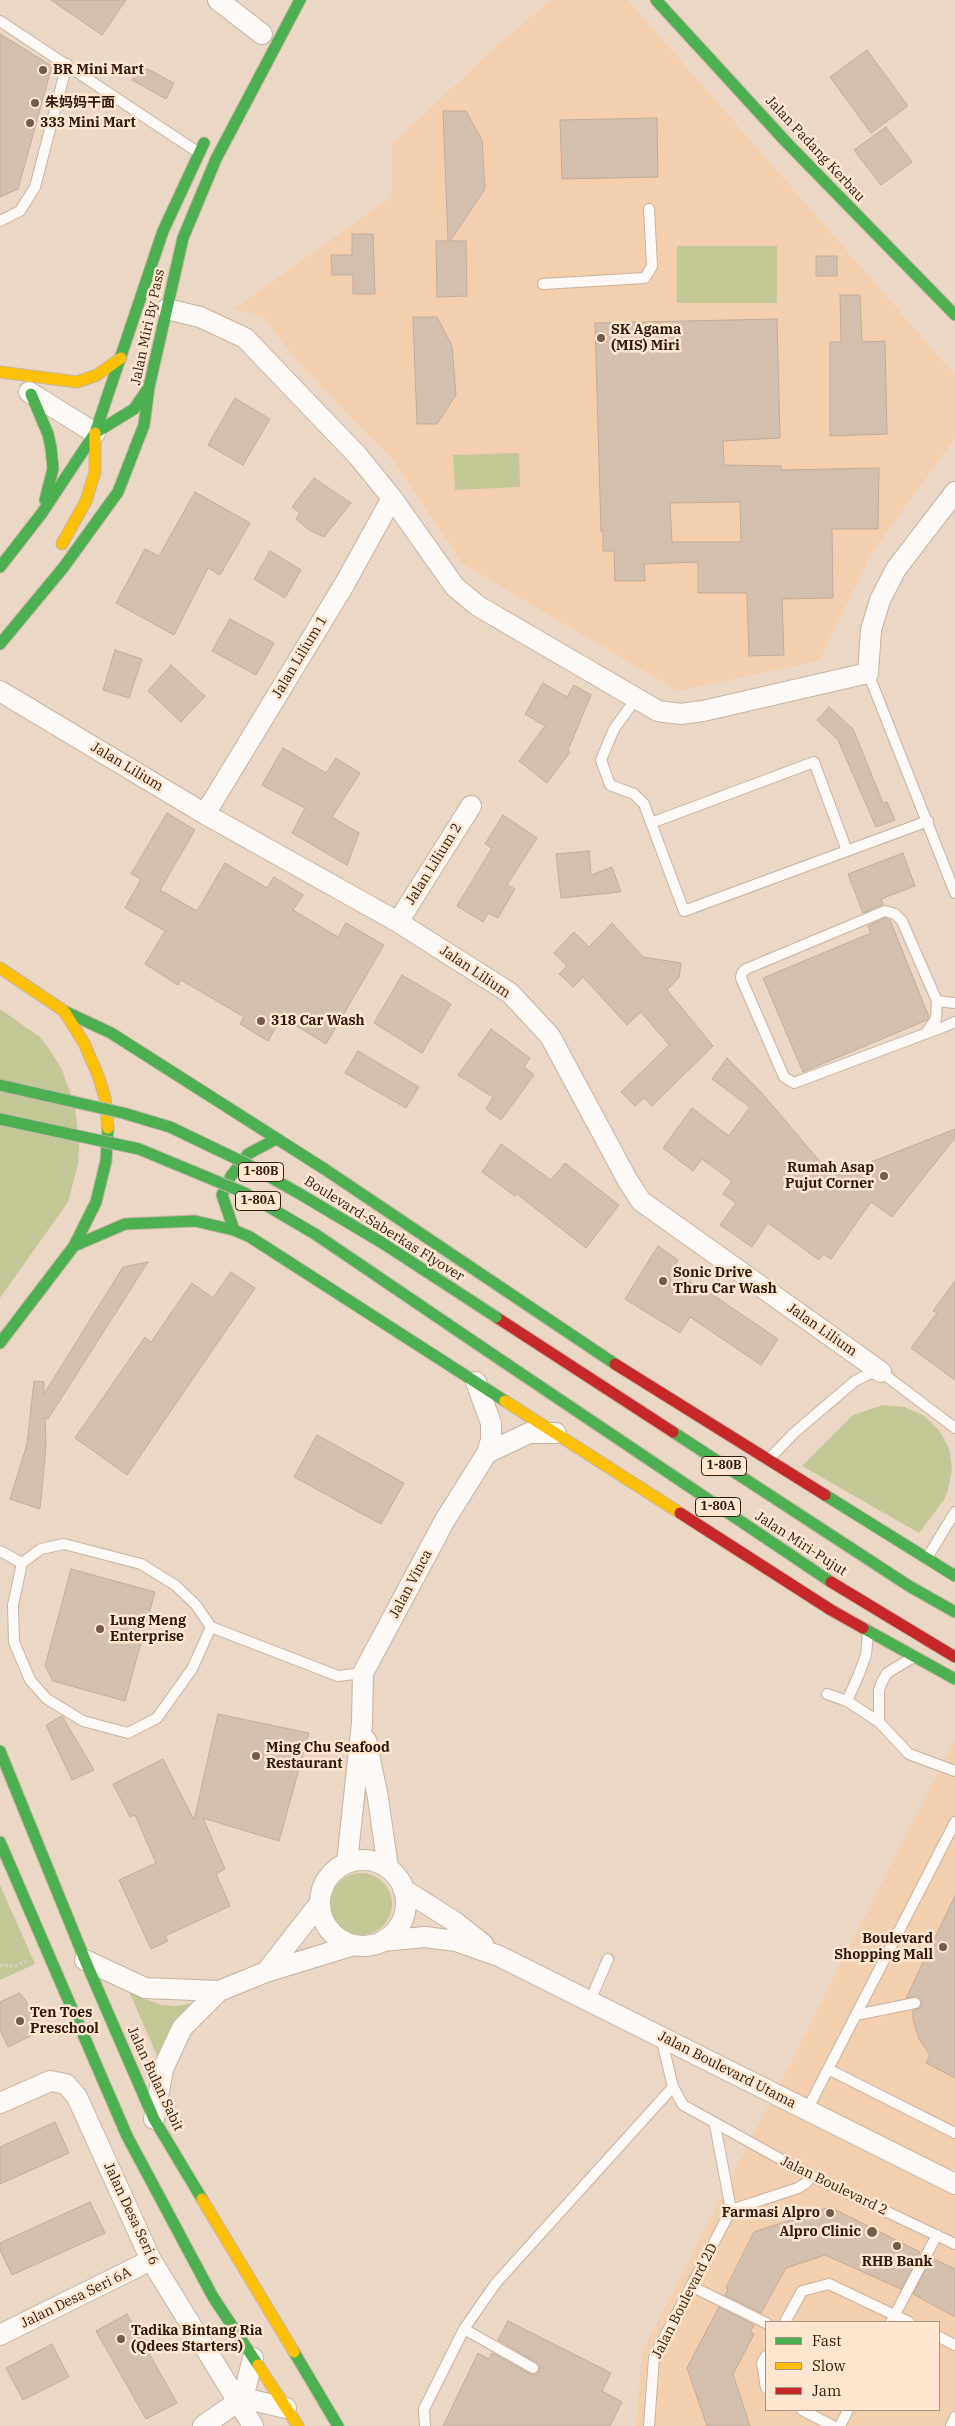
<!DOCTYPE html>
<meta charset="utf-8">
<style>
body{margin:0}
#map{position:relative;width:955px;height:2426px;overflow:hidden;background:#ead7c6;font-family:"IBM Plex Serif",serif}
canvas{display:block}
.legend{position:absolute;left:765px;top:2321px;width:175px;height:90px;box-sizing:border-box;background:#fee6d1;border:1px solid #ac9580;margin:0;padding:6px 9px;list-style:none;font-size:15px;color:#301b06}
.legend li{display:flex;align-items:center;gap:10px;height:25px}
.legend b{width:25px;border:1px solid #ac9580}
</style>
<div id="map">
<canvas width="955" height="2426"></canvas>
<ul class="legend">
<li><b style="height:6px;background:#4caf50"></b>Fast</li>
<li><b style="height:6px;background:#ffc107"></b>Slow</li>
<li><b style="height:6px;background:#c62828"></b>Jam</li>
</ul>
</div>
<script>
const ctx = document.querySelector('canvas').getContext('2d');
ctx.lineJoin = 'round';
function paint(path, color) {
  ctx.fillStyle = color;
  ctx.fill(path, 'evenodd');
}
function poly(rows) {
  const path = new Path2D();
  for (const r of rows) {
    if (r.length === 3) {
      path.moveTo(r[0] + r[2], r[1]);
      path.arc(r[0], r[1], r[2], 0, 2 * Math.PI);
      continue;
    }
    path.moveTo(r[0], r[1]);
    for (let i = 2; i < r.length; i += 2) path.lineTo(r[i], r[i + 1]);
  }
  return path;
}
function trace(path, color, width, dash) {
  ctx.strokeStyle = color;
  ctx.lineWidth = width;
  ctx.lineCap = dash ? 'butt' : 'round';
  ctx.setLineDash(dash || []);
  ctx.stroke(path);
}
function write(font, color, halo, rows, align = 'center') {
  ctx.font = font + ' "IBM Plex Serif","Noto Sans SC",serif';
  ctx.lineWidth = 5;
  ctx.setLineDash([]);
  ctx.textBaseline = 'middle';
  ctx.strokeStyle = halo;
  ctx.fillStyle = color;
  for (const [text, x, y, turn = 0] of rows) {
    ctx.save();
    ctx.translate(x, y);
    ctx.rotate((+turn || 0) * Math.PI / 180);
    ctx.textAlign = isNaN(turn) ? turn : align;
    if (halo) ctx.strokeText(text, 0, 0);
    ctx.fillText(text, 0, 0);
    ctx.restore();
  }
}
paint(poly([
 [551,0,628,0,955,375,955,438,871,554,819,661,678,691,463,564,393,460,295,359,263,316,234,309,391,197,392,144,499,44],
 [955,1740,955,2426,636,2426,642,2353],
 [766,2322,939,2322,939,2410,766,2410]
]), '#f4cfae');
paint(poly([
 [677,246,777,246,777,303,677,303],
 [519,453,520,487,455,490,453,455],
 [0,1009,40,1037,52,1053,62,1070,75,1106,79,1145,78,1164,68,1202,0,1298],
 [883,1405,904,1407,923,1415,939,1430,949,1448,952,1469,948,1490,944,1500,919,1533,802,1466,853,1415],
 [361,1904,31],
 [0,1885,35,1964,0,1980],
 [128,1989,138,1996,161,2005,174,2006,198,2003,169,2033,158,2058]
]), '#c4c897');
const building = poly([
 [51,0,126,0,102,35,51,0],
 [0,34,52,66,18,189,0,197,0,34],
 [867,50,908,106,871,133,830,77,867,50],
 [140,65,174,83,166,99,132,80,140,65],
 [443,111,466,111,482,140,485,189,450,241,466,241,467,296,437,297,436,241,448,241,443,111],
 [657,118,658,177,562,179,560,120,657,118],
 [886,127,912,162,881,185,854,150,886,127],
 [352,234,373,234,375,294,353,294,353,275,332,275,331,255,352,255,352,234],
 [816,256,837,256,837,276,816,276,816,256],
 [840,295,860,295,862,342,885,341,887,434,830,436,830,342,841,342,840,295],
 [413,317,437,317,452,346,456,395,437,424,417,424,413,317],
 [777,319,780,438,723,441,724,465,781,466,781,470,879,468,878,529,832,529,833,598,782,599,784,655,749,656,747,593,698,593,698,562,644,564,645,581,615,581,614,551,603,551,603,531,601,531,595,323,777,319],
 [740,502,741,542,672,542,670,503,740,502],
 [235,398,270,419,243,465,208,445,235,398],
 [314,478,351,503,324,537,309,530,296,519,300,513,292,507,314,478],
 [195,492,250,523,220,575,208,568,174,635,116,603,145,549,159,556,195,492],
 [270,551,301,570,285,598,254,579,270,551],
 [230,619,274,643,256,675,212,651,230,619],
 [115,650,142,659,129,698,103,690,115,650],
 [171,665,205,696,181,722,148,691,171,665],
 [543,683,567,697,574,685,591,695,568,750,570,752,547,783,519,761,545,726,525,714,543,683],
 [829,707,853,729,883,803,887,802,895,820,876,827,838,740,817,720,829,707],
 [283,748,326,773,336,758,360,773,332,817,359,833,347,865,292,833,305,808,262,785,283,748],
 [167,813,195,830,160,890,197,911,225,863,267,888,274,877,303,895,293,910,338,937,346,923,384,945,326,1044,282,1017,268,1041,240,1024,244,1017,181,980,178,985,145,964,165,931,125,908,141,879,131,874,167,813],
 [503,815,537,838,507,885,515,889,498,918,488,913,483,922,457,906,492,848,485,844,503,815],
 [589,851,591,875,612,867,621,892,561,898,556,854,589,851],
 [903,853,915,886,881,899,883,904,863,913,848,874,903,853],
 [885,918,890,920,929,1017,927,1020,803,1072,763,978,871,933,868,926,885,918],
 [612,923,643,957,681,963,679,978,667,990,713,1046,652,1106,644,1098,635,1106,621,1092,669,1045,641,1012,627,1025,583,977,573,987,559,974,567,966,554,953,574,932,589,947,612,923],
 [402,975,451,1004,422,1053,374,1023,402,975],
 [491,1029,530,1058,524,1067,534,1075,501,1120,486,1109,493,1097,458,1075,491,1029],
 [358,1051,419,1087,406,1108,345,1073,358,1051],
 [727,1058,761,1092,833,1177,955,1129,955,1138,892,1217,871,1202,831,1259,823,1254,819,1260,768,1223,752,1247,720,1225,736,1203,723,1194,732,1181,702,1159,693,1171,663,1148,692,1108,729,1136,750,1107,712,1079,727,1058],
 [501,1144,551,1180,565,1163,619,1205,586,1248,517,1194,515,1196,482,1172,501,1144],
 [658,1246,678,1260,671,1271,707,1291,778,1339,761,1365,690,1317,680,1333,625,1299,658,1246],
 [148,1262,48,1419,45,1417,46,1446,40,1509,10,1499,27,1444,34,1381,44,1382,44,1394,123,1267,148,1262],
 [231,1272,255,1288,127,1475,75,1438,145,1337,151,1342,192,1283,213,1298,231,1272],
 [955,1281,955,1380,911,1348,937,1313,933,1311,955,1281],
 [317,1435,404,1483,381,1524,294,1477,317,1435],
 [71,1569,155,1592,125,1701,53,1681,45,1666,71,1569],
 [218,1714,309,1733,279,1841,203,1818,225,1869,216,1874,230,1906,165,1936,168,1941,151,1949,119,1880,156,1863,135,1815,130,1817,113,1784,163,1759,194,1820,218,1714],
 [62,1716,94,1770,72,1780,46,1725,62,1716],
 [955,1896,955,2078,926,2063,930,2055,919,2039,913,2020,913,2010,920,2008,922,2001,917,1996,906,1998,955,1896],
 [19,1993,25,1999,31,2013,34,2011,43,2030,8,2047,0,2030,0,2002,19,1993],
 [55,2122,69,2153,0,2184,0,2147,55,2122],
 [90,2202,105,2233,12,2275,0,2250,0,2243,90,2202],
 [830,2207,920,2252,901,2289,825,2255,786,2268,761,2313,725,2295,728,2289,726,2288,754,2232,830,2207],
 [932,2258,955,2269,955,2317,913,2294,932,2258],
 [719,2307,754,2325,750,2332,754,2334,733,2374,750,2426,707,2426,687,2368,719,2307],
 [127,2314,177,2403,146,2419,96,2331,127,2314],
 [508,2321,611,2373,602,2391,622,2402,610,2426,443,2426,478,2353,489,2359,492,2353,530,2374,539,2372,540,2367,536,2362,498,2340,508,2321],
 [52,2344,69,2377,23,2400,6,2368,52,2344]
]);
paint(building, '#d3c0ae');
trace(building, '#c1ad9c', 1);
const lane = poly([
 [0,21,199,153],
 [0,221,20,211,35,187,67,64],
 [543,284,645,278,652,266,649,209],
 [868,673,955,893],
 [635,700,614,729,601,760,610,785,634,794,644,804,684,911,928,821],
 [651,823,814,762,847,851],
 [937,1001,955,1003],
 [926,1033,936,1019,937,1001,902,921,895,914,885,911,746,969,742,973,741,978,784,1077,794,1083,943,1027,955,1022],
 [769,1459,794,1433,855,1381,869,1374,881,1372,955,1428],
 [0,1551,22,1563,41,1549,64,1544,141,1564,175,1585,196,1605,211,1627,338,1676,363,1673],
 [927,1558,955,1512],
 [22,1563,13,1605,14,1642,30,1680,47,1699,83,1721,128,1733,157,1718,192,1669,211,1627],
 [827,1694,847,1701,879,1722,909,1754,955,1771],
 [847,1701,859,1674,866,1655,868,1633],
 [879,1722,879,1690,882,1682,887,1673,912,1658],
 [590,2001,608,1959],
 [856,2015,915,2003],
 [661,2037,673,2087,683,2105,811,2176,955,2244],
 [828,2069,955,2133],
 [807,2110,955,1822],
 [731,2210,798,2188,806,2183,811,2176],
 [691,2286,766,2323],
 [785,2322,802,2291,829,2284,909,2322],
 [891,2322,937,2235],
 [464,2329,533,2368],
 [939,2337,955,2345],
 [766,2356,762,2363,766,2388],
 [802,2410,833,2426],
 [425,2426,424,2409,464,2329,496,2283,673,2087],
 [649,2426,654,2357,731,2210,715,2125],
 [840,2426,848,2410],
 [951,2426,955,2417]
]);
const street = poly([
 [218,0,262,34],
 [167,309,200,317,245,338,358,456,392,498,455,587,478,606,658,711,681,714,703,711,868,673,871,630,880,600,896,569,955,492],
 [29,392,95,433],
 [0,691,205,814,398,922,510,993,550,1036,628,1181,641,1201,881,1372],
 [205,814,344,585,392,498],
 [398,922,471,806],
 [487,1453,529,1433,556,1433],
 [366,1740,378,1798,388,1868],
 [363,1903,43],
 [347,1862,362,1723,363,1673,445,1520,487,1453,491,1440,491,1423,476,1382],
 [403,1889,455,1922,483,1944],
 [383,1941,425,1937,456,1941,499,1956,955,2184],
 [85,1960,145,1988,219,1991,266,1972,354,1945],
 [266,1972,320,1903],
 [0,2103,50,2081,66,2084,77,2097,151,2260,253,2426],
 [154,2119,163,2069,182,2028,219,1991],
 [0,2335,151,2260],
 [243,2398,253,2358],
 [203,2426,243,2398,286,2408]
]);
const fast = poly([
 [656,0,788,144,955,315],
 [31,394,48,434,51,448,53,469,45,500],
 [95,433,134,409,149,387],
 [0,567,42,513,95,433,163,231,204,143],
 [0,644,63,568,118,492,144,425,149,387,183,238,216,159,300,0],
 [64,1011,111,1033,326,1170,615,1364],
 [234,1230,222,1195,231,1176,248,1154,276,1139],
 [74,1246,125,1224,195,1221,234,1230,250,1237,505,1401],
 [0,1343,74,1246,96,1202,106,1161,108,1128],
 [486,1350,831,1582],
 [673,1432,909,1586,955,1612],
 [825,1495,955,1576],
 [863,1628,955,1679],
 [0,1751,85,1960,154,2119,202,2199],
 [0,1842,127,2136,213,2297,258,2365],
 [294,2352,338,2426]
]);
const slow = poly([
 [0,372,77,382,97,375,121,358],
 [62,544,86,501,95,472,95,433],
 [0,968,64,1011,84,1043,98,1075,105,1098,108,1128],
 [505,1401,680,1513],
 [202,2199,294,2352],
 [258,2365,298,2426]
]);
const jam = poly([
 [496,1317,673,1432],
 [615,1364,825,1495],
 [680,1513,831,1610,863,1628],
 [831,1582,955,1657]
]);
trace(lane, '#c7b4a2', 12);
trace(street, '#c7b4a2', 22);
trace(fast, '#c7b4a2', 13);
trace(slow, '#c7b4a2', 13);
trace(jam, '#c7b4a2', 13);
trace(poly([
 [0,1965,16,1966,26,1961]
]), '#d8d1cb', 3, [2.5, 2.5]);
trace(lane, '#fcf9f6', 10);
trace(street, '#fcf9f6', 20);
trace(fast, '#4caf50', 11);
trace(slow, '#ffc107', 11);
trace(jam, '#c62828', 11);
const fastBridge = poly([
 [0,1085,123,1113,170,1127,245,1163,300,1194,384,1244,496,1317],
 [0,1119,139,1149,245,1193,315,1234,486,1350]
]);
trace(fastBridge, '#c3b6ab', 13, []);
trace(fastBridge, '#4caf50', 11);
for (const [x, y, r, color] of [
 [43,70,5,"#715d49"],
 [35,103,5,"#715d49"],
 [30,123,5,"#715d49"],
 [601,338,5,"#715d49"],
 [261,1021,5,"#715d49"],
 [884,1176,5,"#715d49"],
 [663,1281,5,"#715d49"],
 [100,1629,5,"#715d49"],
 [256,1756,5,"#715d49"],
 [943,1947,5,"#715d49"],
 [20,2021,5,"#715d49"],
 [830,2213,5,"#715d49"],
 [872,2232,6,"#715d49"],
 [897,2246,5,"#715d49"],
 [121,2339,5,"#715d49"]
]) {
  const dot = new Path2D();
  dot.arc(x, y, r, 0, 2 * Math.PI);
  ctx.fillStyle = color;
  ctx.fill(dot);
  trace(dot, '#fee6d1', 2);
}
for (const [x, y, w] of [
 [261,1172,45],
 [258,1201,45],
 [724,1466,45],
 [718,1507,45]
]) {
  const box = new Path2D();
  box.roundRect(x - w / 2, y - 9.5, w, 19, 4);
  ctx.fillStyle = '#fee6d1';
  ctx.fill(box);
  trace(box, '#301b06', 1);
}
write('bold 12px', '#301b06', null, [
 ["1-80B",261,1172],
 ["1-80A",258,1201],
 ["1-80B",724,1466],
 ["1-80A",718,1507]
]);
write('bold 14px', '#301b06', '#fee6d1', [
 ["BR Mini Mart",53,70],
 ["朱妈妈干面",45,103],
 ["333 Mini Mart",40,123],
 ["SK Agama",611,330],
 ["(MIS) Miri",611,346],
 ["318 Car Wash",271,1021],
 ["Rumah Asap",874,1168,"right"],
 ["Pujut Corner",874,1184,"right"],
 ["Sonic Drive",673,1273],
 ["Thru Car Wash",673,1289],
 ["Lung Meng",110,1621],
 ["Enterprise",110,1637],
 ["Ming Chu Seafood",266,1748],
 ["Restaurant",266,1764],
 ["Boulevard",933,1939,"right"],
 ["Shopping Mall",933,1955,"right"],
 ["Ten Toes",30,2013],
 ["Preschool",30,2029],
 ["Farmasi Alpro",820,2213,"right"],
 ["Alpro Clinic",861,2232,"right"],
 ["RHB Bank",897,2262,"center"],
 ["Tadika Bintang Ria",131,2331],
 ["(Qdees Starters)",131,2347]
], 'left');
write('14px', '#301b06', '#fee6d1', [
 ["Jalan Padang Kerbau",815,149,47],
 ["Jalan Miri By Pass",148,327,-78],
 ["Jalan Lilium 1",300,657,-59],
 ["Jalan Lilium",127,767,31],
 ["Jalan Lilium 2",434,864,-58],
 ["Jalan Lilium",475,972,34],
 ["Boulevard-Saberkas Flyover",384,1229,32],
 ["Jalan Lilium",822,1330,35],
 ["Jalan Miri-Pujut",801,1544,33],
 ["Jalan Vinca",411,1584,-62],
 ["Jalan Boulevard Utama",727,2070,27],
 ["Jalan Bulan Sabit",155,2079,65],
 ["Jalan Boulevard 2",834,2186,26],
 ["Jalan Desa Seri 6",131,2214,65],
 ["Jalan Desa Seri 6A",76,2298,-26],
 ["Jalan Boulevard 2D",685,2301,-63]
]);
</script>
